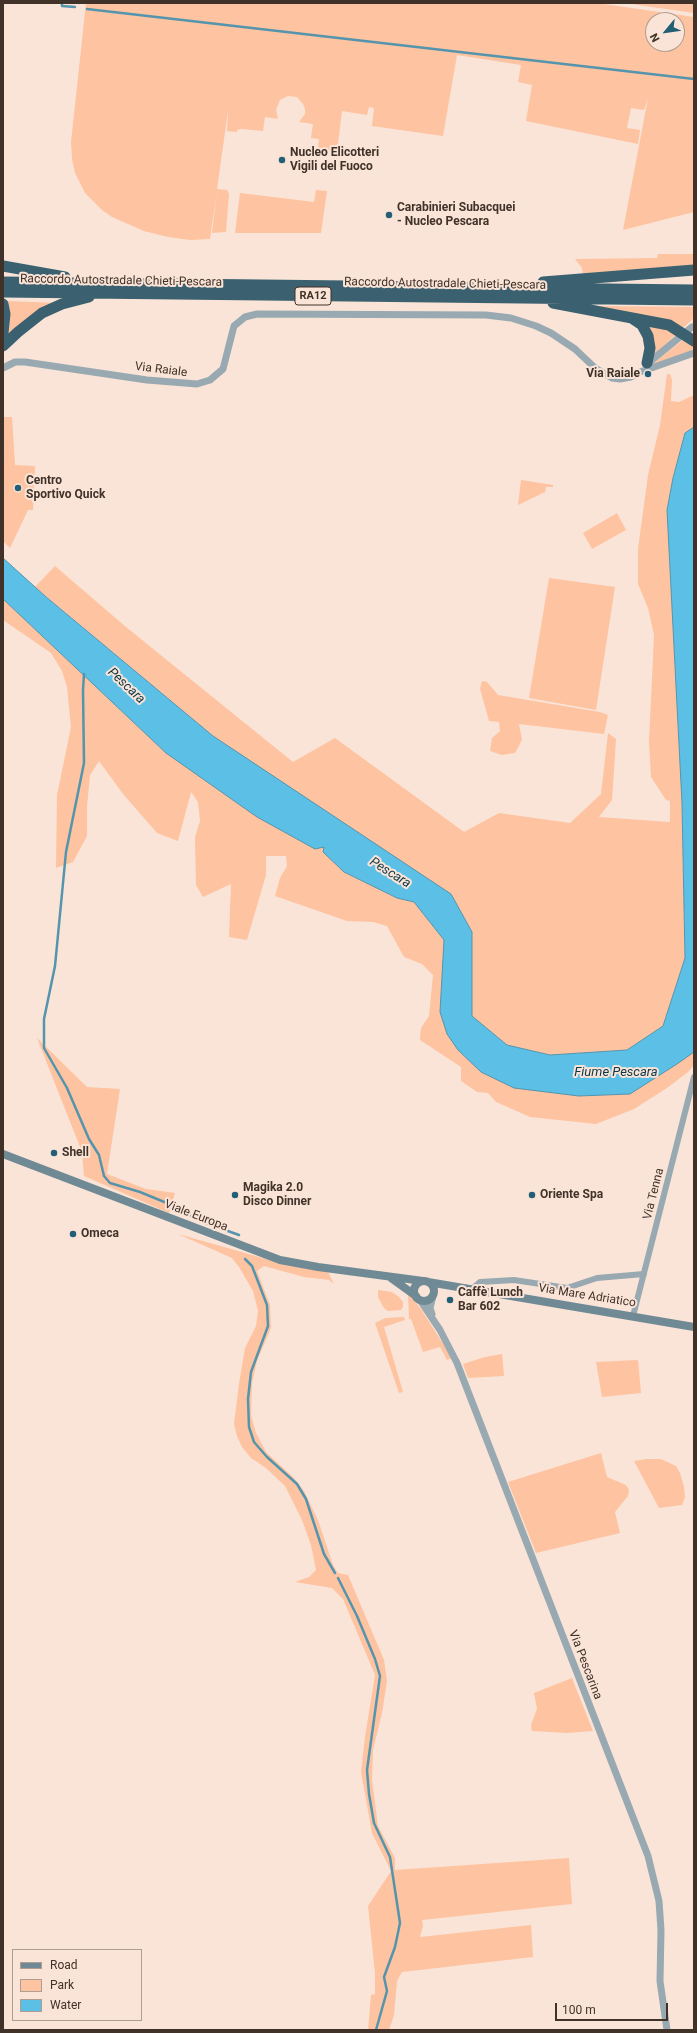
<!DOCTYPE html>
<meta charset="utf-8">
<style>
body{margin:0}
#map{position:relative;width:697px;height:2033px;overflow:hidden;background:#fae4d7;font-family:Roboto,sans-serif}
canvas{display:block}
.frame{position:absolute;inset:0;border:4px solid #403229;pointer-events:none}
.legend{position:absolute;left:12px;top:1949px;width:130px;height:72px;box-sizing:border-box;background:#fae4d7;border:1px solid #b09d91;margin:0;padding:5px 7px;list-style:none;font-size:12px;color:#403229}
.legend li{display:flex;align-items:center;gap:8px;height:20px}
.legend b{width:20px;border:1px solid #b09d91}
.north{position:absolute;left:645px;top:12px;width:40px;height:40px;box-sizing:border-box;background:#fae4d7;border:1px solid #b09d91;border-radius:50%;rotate:241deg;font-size:11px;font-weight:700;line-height:16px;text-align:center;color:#403229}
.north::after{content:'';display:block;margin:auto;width:14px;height:18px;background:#225f76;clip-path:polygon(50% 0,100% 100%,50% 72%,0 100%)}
.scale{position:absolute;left:555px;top:2003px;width:113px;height:18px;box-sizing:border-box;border:2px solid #403229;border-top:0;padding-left:5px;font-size:12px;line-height:14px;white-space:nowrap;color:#403229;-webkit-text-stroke:3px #fae4d7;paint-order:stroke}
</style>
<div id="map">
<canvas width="697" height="2033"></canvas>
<div class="frame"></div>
<ul class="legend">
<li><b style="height:5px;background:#708a95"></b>Road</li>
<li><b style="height:11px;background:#fec3a0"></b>Park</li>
<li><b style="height:11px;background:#5cbfe5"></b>Water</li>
</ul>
<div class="north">N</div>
<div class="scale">100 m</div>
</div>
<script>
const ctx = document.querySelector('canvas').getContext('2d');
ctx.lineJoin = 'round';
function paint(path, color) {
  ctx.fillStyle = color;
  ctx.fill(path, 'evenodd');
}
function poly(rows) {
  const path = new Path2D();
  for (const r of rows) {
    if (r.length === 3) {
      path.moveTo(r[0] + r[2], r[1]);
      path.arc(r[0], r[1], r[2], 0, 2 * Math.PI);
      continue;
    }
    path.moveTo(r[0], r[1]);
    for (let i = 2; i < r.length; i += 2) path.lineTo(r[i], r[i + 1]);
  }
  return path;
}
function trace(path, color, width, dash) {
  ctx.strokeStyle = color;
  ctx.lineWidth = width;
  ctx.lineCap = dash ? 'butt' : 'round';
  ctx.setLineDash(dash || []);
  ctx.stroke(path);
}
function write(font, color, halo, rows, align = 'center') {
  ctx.font = font + ' Roboto,sans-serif';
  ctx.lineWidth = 4;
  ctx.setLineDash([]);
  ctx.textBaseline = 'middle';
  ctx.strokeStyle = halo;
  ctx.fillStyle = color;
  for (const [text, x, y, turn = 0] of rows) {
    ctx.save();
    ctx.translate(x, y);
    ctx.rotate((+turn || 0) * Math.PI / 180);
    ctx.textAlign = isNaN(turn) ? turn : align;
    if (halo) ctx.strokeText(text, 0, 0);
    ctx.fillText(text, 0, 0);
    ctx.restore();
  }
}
paint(poly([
 [86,3,597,3,694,17,694,212,623,230,648,98,644,110,631,108,627,128,640,130,638,144,526,121,532,85,518,82,521,65,457,55,443,136,372,126,374,108,369,107,367,115,342,111,337,152,318,148,319,139,311,138,313,124,299,122,305,114,305,109,303,104,297,97,288,96,280,100,276,110,278,119,265,117,263,131,242,129,237,130,237,132,227,131,228,111,217,189,227,190,229,194,226,232,212,233,217,191,210,239,190,240,168,237,144,231,112,217,102,210,85,193,75,173,72,159,71,142],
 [653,20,677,20,677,44,653,44],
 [624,3,694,3,694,13],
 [316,190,327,191,321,233,235,233,240,193,314,202],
 [658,254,694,254,694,265,583,275,582,268,575,259,657,258],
 [7,301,60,303,6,338],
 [598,306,694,307,694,318,683,328,598,308],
 [659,325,678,333,652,356,647,327],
 [684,339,694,347,694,350,651,365],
 [667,374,670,374,672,380,671,401,679,402,694,395,694,427,685,433,673,478,667,510,682,803,685,958,663,1026,627,1050,550,1055,507,1045,472,1016,472,932,213,736,35,587,55,566,126,627,293,762,335,738,464,832,499,813,570,823,601,794,608,733,616,739,612,800,599,817,670,822,670,801,666,800,651,777,649,742,654,635,648,608,638,584,638,549,648,475,660,425],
 [3,417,12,417,15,465,35,466,33,510,28,510,10,548,3,541],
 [521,480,553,485,553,487,546,487,545,492,518,505],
 [617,513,626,530,592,549,583,533],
 [549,578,615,587,596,710,529,698],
 [3,599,166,753,324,847,344,872,397,898,414,902,444,940,481,1072,694,1052,694,1065,688,1072,667,1088,634,1109,596,1124,530,1117,496,1102,488,1093,477,1092,461,1081,461,1067,420,1040,421,1028,429,1016,433,975,422,964,404,957,387,926,373,922,347,921,275,896,280,878,287,866,286,856,266,856,266,875,247,940,229,937,231,884,203,897,196,885,195,837,200,821,198,802,191,792,178,841,157,833,123,794,99,761,90,775,87,807,87,836,73,862,56,868,57,795,71,727,67,687,62,671,51,653,3,620],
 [482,681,487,682,498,695,600,712,608,715,604,734,519,724,522,740,515,753,502,755,490,751,492,738,500,731,499,722,489,721,480,689],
 [37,1038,87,1087,120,1089,107,1174,146,1189,175,1193,169,1213,84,1176,82,1152],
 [178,1234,277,1262,328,1272,334,1284,329,1280,304,1277,264,1266,257,1271,270,1305,271,1328,257,1361,252,1383,251,1415,256,1433,266,1452,294,1478,304,1491,318,1520,333,1565,338,1573,348,1575,384,1660,387,1681,382,1713,373,1750,372,1780,378,1826,395,1858,395,1870,569,1858,572,1904,422,1920,423,1926,420,1937,531,1925,533,1957,402,1972,397,1981,394,2015,389,2030,368,2030,371,1995,375,1994,375,1973,368,1906,391,1871,372,1833,361,1772,365,1737,375,1675,343,1599,332,1588,295,1582,309,1577,316,1570,311,1545,302,1520,285,1486,266,1468,251,1458,242,1447,237,1436,234,1424,239,1384,245,1348,256,1326,258,1311,253,1291,239,1267,232,1258],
 [378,1290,392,1292,399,1297,403,1302,403,1307,401,1310,388,1311,384,1308,378,1297],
 [408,1293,421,1309,452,1358,447,1360,440,1347,423,1352,411,1319,409,1319],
 [404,1317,405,1320,384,1327,403,1392,399,1393,375,1323,385,1318],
 [502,1354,504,1376,468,1378,463,1364,485,1357],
 [638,1360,641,1393,602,1397,596,1362],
 [601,1453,607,1477,626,1485,629,1490,628,1496,615,1512,620,1533,536,1553,508,1482],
 [646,1459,661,1459,676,1466,680,1473,684,1487,685,1497,682,1505,659,1508,634,1461],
 [572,1678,593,1731,567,1733,532,1731,531,1725,537,1709,534,1693]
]), '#fec3a0');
const water = poly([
 [694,427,694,1052,677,1064,630,1094,579,1096,514,1088,481,1072,458,1050,447,1034,440,1012,444,940,414,902,397,898,344,872,323,852,324,847,315,849,257,817,166,753,3,599,3,558,45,596,213,736,451,894,472,932,472,1016,507,1045,550,1055,627,1050,663,1026,685,958,682,803,667,510,673,478,685,433,694,427]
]);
paint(water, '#5cbfe5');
trace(water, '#5495ad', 1);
trace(poly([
 [62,3,62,6,75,7],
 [87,9,694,79],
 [84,674,83,690,84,763,66,852,55,966,44,1019,44,1048,67,1088,89,1139,99,1155,104,1176,110,1183,140,1192,174,1206],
 [179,1209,200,1221,239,1235],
 [245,1259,252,1266,267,1305,268,1326,251,1372,248,1399,249,1427,254,1442,267,1457,297,1484,306,1499,324,1554,335,1573],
 [338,1578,357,1616,375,1659,380,1676,367,1770,369,1794,374,1823,390,1857,400,1923,395,1947,384,1977,387,1991,376,2030]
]), '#5495ad', 2.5);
trace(poly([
 [472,1289,480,1282,514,1280,567,1288,597,1278,644,1274],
 [633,1316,694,1077]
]), '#98a9b1', 6);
trace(poly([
 [647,364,692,327],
 [3,368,15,362,25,362,147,380,197,384,210,380,223,369,234,326,245,317,257,314,486,315,511,318,536,326,551,333,575,349,595,368,612,378,620,379,631,377,640,372,694,353],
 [420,1300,440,1330,457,1363,648,1856,659,1901,661,1930,660,1981,667,2030],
 [432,1314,430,1308,433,1296]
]), '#98a9b1', 7);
trace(poly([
 [3,1154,280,1260,318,1267,423,1281],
 [391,1278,416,1296],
 [424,1291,10],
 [428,1282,694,1327]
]), '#708a95', 8);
trace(poly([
 [3,266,65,277],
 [3,282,694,290],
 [543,282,694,270],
 [3,292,694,300],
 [553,303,669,325,694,341],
 [3,304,5,314,3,333],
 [633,319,642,325,648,336,650,348,647,363],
 [3,346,18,332,42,313,62,304,89,297]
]), '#3b6170', 11);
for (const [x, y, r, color] of [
 [282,160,4,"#225f76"],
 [389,215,4,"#225f76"],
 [648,374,4,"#225f76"],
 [18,488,4,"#225f76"],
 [54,1153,4,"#225f76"],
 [235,1195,4,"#225f76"],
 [532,1195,4,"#225f76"],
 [73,1234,4,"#225f76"],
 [450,1300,4,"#225f76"]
]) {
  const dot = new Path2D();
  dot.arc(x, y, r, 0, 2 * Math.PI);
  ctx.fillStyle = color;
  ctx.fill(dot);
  trace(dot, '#fae4d7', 1.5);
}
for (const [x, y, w] of [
 [313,296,36]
]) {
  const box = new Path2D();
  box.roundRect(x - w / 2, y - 9, w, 18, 3);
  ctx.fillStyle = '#fae4d7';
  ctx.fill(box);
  trace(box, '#403229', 1);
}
write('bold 11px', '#403229', null, [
 ["RA12",313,296]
]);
write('bold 12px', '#403229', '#fae4d7', [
 ["Nucleo Elicotteri",290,153],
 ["Vigili del Fuoco",290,167],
 ["Carabinieri Subacquei",397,208],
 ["- Nucleo Pescara",397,222],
 ["Via Raiale",640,374,"right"],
 ["Centro",26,481],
 ["Sportivo Quick",26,495],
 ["Shell",62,1153],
 ["Magika 2.0",243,1188],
 ["Disco Dinner",243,1202],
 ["Oriente Spa",540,1195],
 ["Omeca",81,1234],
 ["Caffè Lunch",458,1293],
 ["Bar 602",458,1307]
], 'left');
write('12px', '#403229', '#fae4d7', [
 ["Raccordo Autostradale Chieti-Pescara",121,281,1],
 ["Raccordo Autostradale Chieti-Pescara",445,284,1],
 ["Via Raiale",161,370,7],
 ["Via Tenna",654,1194,-76],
 ["Viale Europa",196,1216,21],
 ["Via Mare Adriatico",587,1296,9],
 ["Via Pescarina",585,1665,69]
]);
write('italic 13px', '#0a3848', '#fae4d7', [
 ["Pescara",126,686,43],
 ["Pescara",390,873,32],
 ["Fiume Pescara",616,1073]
]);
</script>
